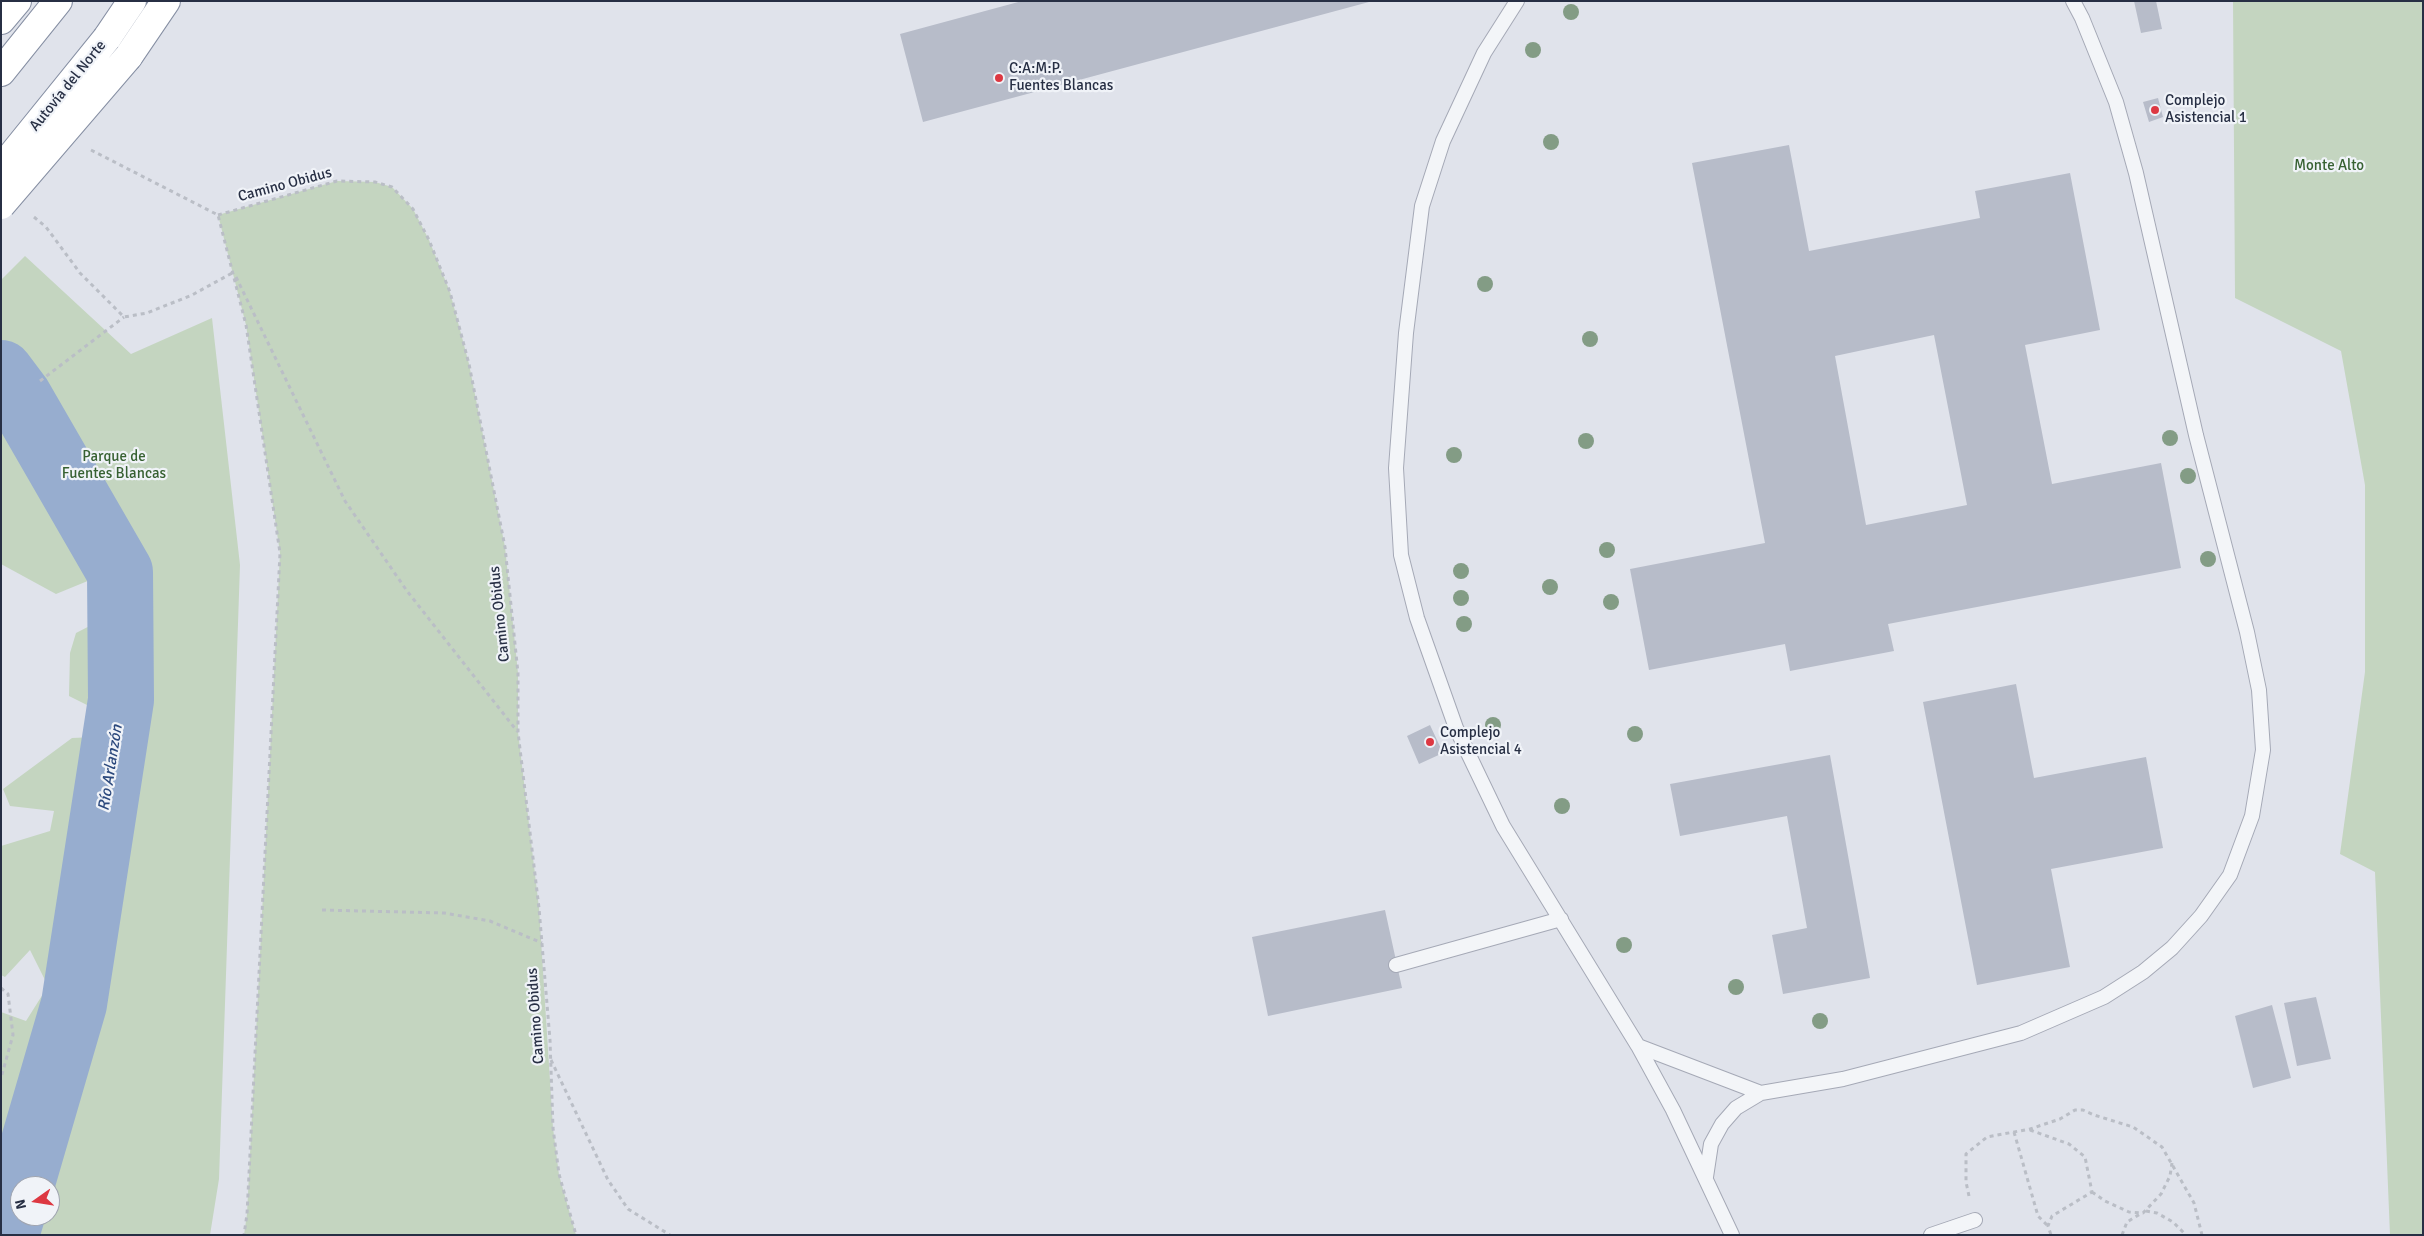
<!DOCTYPE html>
<meta charset="utf-8">
<style>
body{margin:0}
#map{position:relative;width:2424px;height:1236px;overflow:hidden;background:#e0e3eb;font-family:Signika,sans-serif}
canvas{display:block}
.frame{position:absolute;inset:0;border:2px solid #272f44;pointer-events:none}
.north{position:absolute;left:10px;top:1176px;width:50px;height:50px;box-sizing:border-box;background:#f0f3f8;border:1px solid #a0a5b0;border-radius:50%;rotate:257deg;font-size:14px;font-weight:700;line-height:20px;text-align:center;color:#272f44}
.north::after{content:'';display:block;margin:auto;width:18px;height:22px;background:#dd3842;clip-path:polygon(50% 0,100% 100%,50% 72%,0 100%)}
</style>
<div id="map">
<canvas width="2424" height="1236"></canvas>
<div class="frame"></div>
<div class="north">N</div>
</div>
<script>
const ctx = document.querySelector('canvas').getContext('2d');
ctx.lineJoin = 'round';
function paint(path, color) {
  ctx.fillStyle = color;
  ctx.fill(path, 'evenodd');
}
function poly(rows) {
  const path = new Path2D();
  for (const r of rows) {
    path.moveTo(r[0], r[1]);
    for (let i = 2; i < r.length; i += 2) path.lineTo(r[i], r[i + 1]);
  }
  return path;
}
function trace(path, color, width, dash) {
  ctx.strokeStyle = color;
  ctx.lineWidth = width;
  ctx.lineCap = dash ? 'butt' : 'round';
  ctx.setLineDash(dash || []);
  ctx.stroke(path);
}
function write(font, color, halo, rows, align = 'center') {
  ctx.font = font + ' Signika,sans-serif';
  ctx.lineWidth = 4.5;
  ctx.setLineDash([]);
  ctx.textBaseline = 'middle';
  ctx.strokeStyle = halo;
  ctx.fillStyle = color;
  for (const [text, x, y, turn = 0] of rows) {
    ctx.save();
    ctx.translate(x, y);
    ctx.rotate((+turn || 0) * Math.PI / 180);
    ctx.textAlign = isNaN(turn) ? turn : align;
    if (halo) ctx.strokeText(text, 0, 0);
    ctx.fillText(text, 0, 0);
    ctx.restore();
  }
}
paint(poly([
 [2233,1,2423,1,2423,1235,2390,1235,2375,872,2340,854,2365,672,2365,485,2341,351,2235,298],
 [337,181,375,182,392,187,413,209,429,240,450,292,469,364,505,547,518,673,518,732,539,908,553,1128,559,1175,576,1235,244,1235,247,1214,280,553,246,325,218,215],
 [25,256,131,354,212,318,240,565,219,1179,210,1235,1,1235,1,1012,26,1021,48,986,30,950,5,977,1,975,1,846,50,831,54,811,10,806,3,789,72,738,94,737,97,710,69,696,70,653,76,633,111,615,95,578,56,594,1,564,1,280],
 [20,1186,50,1186,50,1216,20,1216]
]), '#c4d5c0');
trace(poly([
 [1,373,19,397,120,572,121,700,74,1004,21,1186],
 [6,1235,20,1188]
]), '#97adcf', 66);
paint(poly([
 [1022,1,1369,1,1369,2,923,122,900,34],
 [2134,1,2156,1,2162,29,2141,33],
 [2158,98,2163,117,2149,122,2143,102],
 [1789,145,1809,251,1980,218,1975,191,2070,173,2100,330,2025,345,2052,484,2161,463,2181,568,1888,624,1894,651,1790,671,1785,644,1649,670,1630,569,1765,543,1692,163],
 [1934,335,1967,505,1866,525,1835,356],
 [2016,684,2034,778,2146,757,2163,848,2051,869,2070,967,1977,985,1923,702],
 [1430,725,1443,753,1419,764,1407,736],
 [1830,755,1870,978,1783,994,1772,935,1807,928,1787,816,1680,836,1670,784],
 [1385,910,1402,988,1268,1016,1252,937],
 [2316,997,2331,1059,2297,1066,2284,1003],
 [2272,1005,2291,1078,2253,1088,2235,1016]
]), '#b7bcc9');
const lane = poly([
 [1517,1,1484,53,1443,141,1422,206,1406,333,1396,468,1401,555,1417,618,1456,728,1503,826,1638,1046,1673,1110,1732,1235],
 [1396,965,1561,919],
 [1638,1046,1761,1093],
 [1706,1177,1711,1144,1722,1124,1736,1108,1761,1093,1843,1079,2021,1033,2104,997,2143,972,2172,948,2201,916,2230,875,2252,816,2263,750,2259,690,2247,632,2196,435,2136,173,2116,102,2082,18,2073,1],
 [1931,1235,1975,1220]
]);
const highway = poly([
 [1,20,17,1],
 [107,38,132,1],
 [128,57,166,1],
 [1,72,58,1]
]);
trace(lane, '#a5a9b6', 16);
trace(highway, '#868fa3', 30);
trace(poly([
 [91,150,218,215,246,325,280,553,247,1214,244,1235],
 [218,215,337,181,375,182,392,187,413,209,429,240,450,292,469,364,505,547,518,673,518,732,539,908,550,1040,553,1128,559,1174,576,1235],
 [34,217,46,227,80,273,124,317,147,313,192,295,234,272],
 [236,277,345,501,407,591,517,731],
 [40,381,124,317],
 [322,910,444,913,490,921,542,943],
 [1,988,8,994,13,1035,1,1078],
 [551,1060,608,1180,628,1209,670,1235],
 [2030,1130,2069,1144,2085,1157,2092,1192,2052,1216,2048,1226,2051,1235],
 [2014,1132,2038,1216,2048,1226],
 [2092,1192,2105,1201,2129,1212,2143,1213,2161,1194,2170,1176,2172,1163],
 [1969,1196,1966,1182,1966,1154,1987,1137,2030,1129,2060,1119,2075,1110,2083,1110,2094,1115,2133,1127,2162,1147,2194,1203,2202,1235],
 [2146,1211,2157,1213,2173,1222,2186,1235],
 [2122,1235,2127,1222,2140,1214]
]), '#babec6', 3, [4, 4]);
trace(lane, '#f3f5f8', 14);
trace(highway, '#fff', 28);
const highwayBridge = poly([
 [1,169,107,38],
 [1,205,128,57]
]);
trace(highwayBridge, '#868fa3', 30, []);
trace(highwayBridge, '#fff', 28);
ctx.fillStyle = '#839c85';
for (const [x, y] of [
 [1571,12],
 [1533,50],
 [1551,142],
 [1485,284],
 [1590,339],
 [2170,438],
 [1586,441],
 [1454,455],
 [2188,476],
 [1607,550],
 [2208,559],
 [1461,571],
 [1550,587],
 [1461,598],
 [1611,602],
 [1464,624],
 [1493,725],
 [1635,734],
 [1562,806],
 [1624,945],
 [1736,987],
 [1820,1021]
]) {
  ctx.beginPath();
  ctx.arc(x, y, 8, 0, 2 * Math.PI);
  ctx.fill();
}
for (const [x, y, r, color] of [
 [999,78,5,"#dd3842"],
 [2155,110,5,"#dd3842"],
 [1430,742,5,"#dd3842"]
]) {
  const dot = new Path2D();
  dot.arc(x, y, r, 0, 2 * Math.PI);
  ctx.fillStyle = color;
  ctx.fill(dot);
  trace(dot, '#f0f3f8', 2);
}
write('15px', '#272f44', '#f0f3f8', [
 ["C:A:M:P.",1009,69],
 ["Fuentes Blancas",1009,86],
 ["Complejo",2165,101],
 ["Asistencial 1",2165,118],
 ["Complejo",1440,733],
 ["Asistencial 4",1440,750]
], 'left');
write('15px', '#272f44', '#f0f3f8', [
 ["Autovía del Norte",68,86,-51],
 ["Camino Obidus",285,185,-15],
 ["Camino Obidus",500,614,-96],
 ["Camino Obidus",536,1016,-94]
]);
write('15px', '#376132', '#f0f3f8', [
 ["Monte Alto",2329,166],
 ["Parque de",114,457],
 ["Fuentes Blancas",114,474]
]);
write('italic 16px', '#2c497d', '#f0f3f8', [
 ["Río Arlanzón",111,768,-81]
]);
</script>
